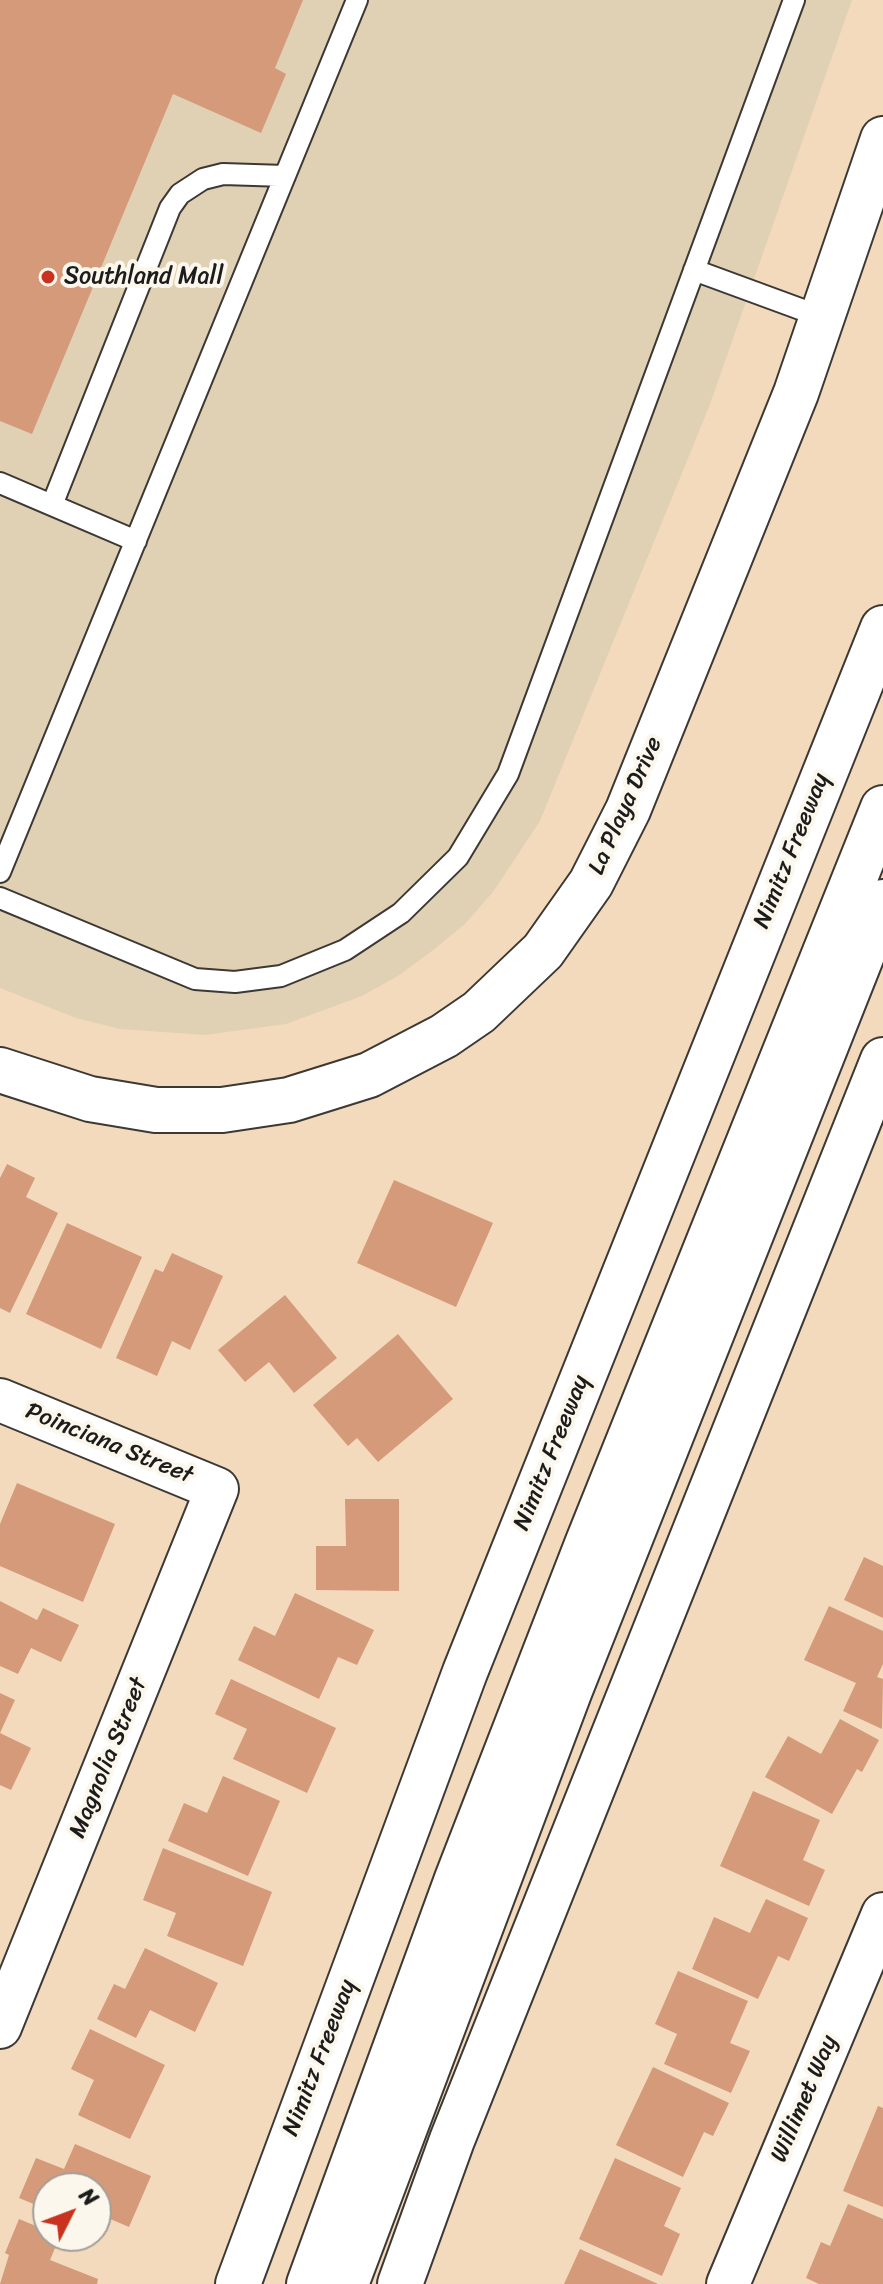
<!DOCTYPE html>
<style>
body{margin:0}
#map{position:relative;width:883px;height:2284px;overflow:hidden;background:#f3dabc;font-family:Sriracha,sans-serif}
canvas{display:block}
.north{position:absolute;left:32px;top:2172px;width:80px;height:80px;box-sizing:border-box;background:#fbf7ec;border:2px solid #a29f99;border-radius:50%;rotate:48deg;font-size:22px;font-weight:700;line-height:32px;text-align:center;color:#1c1c1c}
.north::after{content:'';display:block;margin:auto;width:28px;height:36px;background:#c8321e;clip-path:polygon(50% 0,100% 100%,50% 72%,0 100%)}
</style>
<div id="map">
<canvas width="883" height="2284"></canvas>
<div class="north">N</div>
</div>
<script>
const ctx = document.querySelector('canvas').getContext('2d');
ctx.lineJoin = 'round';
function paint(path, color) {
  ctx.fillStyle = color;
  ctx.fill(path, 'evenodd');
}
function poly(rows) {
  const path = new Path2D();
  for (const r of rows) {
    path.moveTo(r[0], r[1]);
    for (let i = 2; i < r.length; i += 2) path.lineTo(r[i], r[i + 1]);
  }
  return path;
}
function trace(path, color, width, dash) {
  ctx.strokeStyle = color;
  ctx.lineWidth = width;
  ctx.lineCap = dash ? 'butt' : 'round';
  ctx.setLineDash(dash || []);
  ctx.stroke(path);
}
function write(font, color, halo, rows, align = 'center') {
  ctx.font = font + ' Sriracha,sans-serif';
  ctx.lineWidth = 8;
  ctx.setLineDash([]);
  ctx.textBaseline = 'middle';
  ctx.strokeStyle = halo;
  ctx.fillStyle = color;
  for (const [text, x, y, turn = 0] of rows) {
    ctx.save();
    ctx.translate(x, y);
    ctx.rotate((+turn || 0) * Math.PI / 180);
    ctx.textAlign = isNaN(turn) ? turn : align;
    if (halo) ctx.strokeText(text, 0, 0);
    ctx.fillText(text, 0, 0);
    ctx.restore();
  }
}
paint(poly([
 [0,0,852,0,709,407,540,821,493,892,465,924,432,951,398,976,362,996,286,1024,205,1035,120,1029,76,1018,0,988]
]), '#e1d1b4');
paint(poly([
 [0,0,303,0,275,68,286,74,261,133,173,94,32,434,0,421],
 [7,1164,35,1178,26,1197,58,1213,10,1313,0,1308,0,1178],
 [394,1180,493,1223,456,1307,357,1263],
 [67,1223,142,1257,101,1349,26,1314],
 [172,1253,223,1276,190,1350,172,1341,157,1376,116,1358,155,1269,163,1272],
 [285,1295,337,1358,294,1393,269,1362,245,1382,218,1350],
 [398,1334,453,1399,378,1462,357,1438,348,1446,313,1405],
 [17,1483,115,1524,83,1602,0,1566,0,1524],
 [345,1499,399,1499,399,1591,316,1590,316,1546,346,1546],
 [864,1557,883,1566,883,1618,844,1600],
 [295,1593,374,1630,357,1665,338,1657,319,1699,238,1660,254,1626,275,1636],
 [0,1601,37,1620,43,1608,79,1625,61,1662,31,1648,18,1674,0,1666],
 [829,1606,883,1631,883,1664,877,1677,883,1679,882,1729,843,1711,856,1683,804,1660],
 [231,1679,336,1728,307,1793,233,1759,247,1729,215,1714],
 [0,1693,15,1700,0,1733],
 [840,1719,879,1740,862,1772,857,1769,832,1814,765,1777,788,1736,821,1754],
 [0,1733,31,1748,11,1790,0,1785],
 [223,1776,280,1801,248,1876,168,1841,184,1803,207,1813],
 [753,1791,820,1820,803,1860,825,1870,809,1906,720,1866],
 [163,1848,272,1892,243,1966,167,1936,176,1913,143,1900],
 [766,1899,808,1918,789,1961,778,1956,758,1999,692,1969,714,1917,750,1933],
 [145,1948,218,1983,195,2032,150,2010,136,2038,97,2019,114,1984,125,1989],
 [678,1971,748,2001,730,2043,750,2051,731,2093,664,2064,677,2034,655,2024],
 [90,2029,165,2065,130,2139,78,2115,94,2080,71,2069],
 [653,2067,729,2103,713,2136,704,2132,683,2177,616,2145],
 [878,2106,883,2108,883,2207,843,2191],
 [75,2144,151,2176,129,2227,108,2218,102,2233,96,2231,96,2188,48,2188,48,2210,19,2198,36,2158,64,2169],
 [615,2158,681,2188,664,2226,680,2234,662,2276,579,2239],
 [848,2204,883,2219,883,2284,819,2284,806,2278,821,2242,830,2246],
 [19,2219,48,2231,48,2236,60,2236,50,2260,98,2279,97,2284,0,2284,9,2255,5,2253],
 [580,2249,658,2284,564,2284]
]), '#d59a7a');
const lane = poly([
 [694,270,822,317],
 [0,483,136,541],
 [52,505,170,208,180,194,203,179,223,174,285,176],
 [0,872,357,0],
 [0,898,195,979,235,982,281,976,345,950,401,913,458,857,508,774,794,0]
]);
const street = poly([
 [0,1400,217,1489,0,2027],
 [728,2284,883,1914]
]);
const secondary = poly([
 [0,1070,90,1099,156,1110,222,1110,289,1100,369,1075,444,1036,479,1012,543,951,591,883,628,810,796,393,883,139]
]);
const highway = poly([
 [238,2284,465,1672,883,628],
 [309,2284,457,1879,588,1542,883,808],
 [346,2284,570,1690,883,902],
 [400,2284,452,2140,883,1060]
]);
trace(lane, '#3c3834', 24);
trace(street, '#3c3834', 46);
trace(secondary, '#3c3834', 48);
trace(highway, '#3c3834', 48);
trace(lane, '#fff', 20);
trace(street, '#fff', 42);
trace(secondary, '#fff', 44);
trace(highway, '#fff', 44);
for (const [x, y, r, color] of [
 [48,277,8,"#c8321e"]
]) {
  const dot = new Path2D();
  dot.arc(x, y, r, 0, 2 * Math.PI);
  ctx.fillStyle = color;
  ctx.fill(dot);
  trace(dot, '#fbf7ec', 3);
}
write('24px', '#1c1c1c', '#fbf7ec', [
 ["Southland Mall",64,277]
], 'left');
write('24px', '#1c1c1c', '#fbf7ec', [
 ["La Playa Drive",626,806,-66],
 ["Nimitz Freeway",792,851,-68],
 ["Poinciana Street",109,1444,22],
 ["Nimitz Freeway",552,1453,-68],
 ["Magnolia Street",109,1758,-68],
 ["Nimitz Freeway",320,2058,-69],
 ["Willimet Way",805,2099,-67]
]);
</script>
